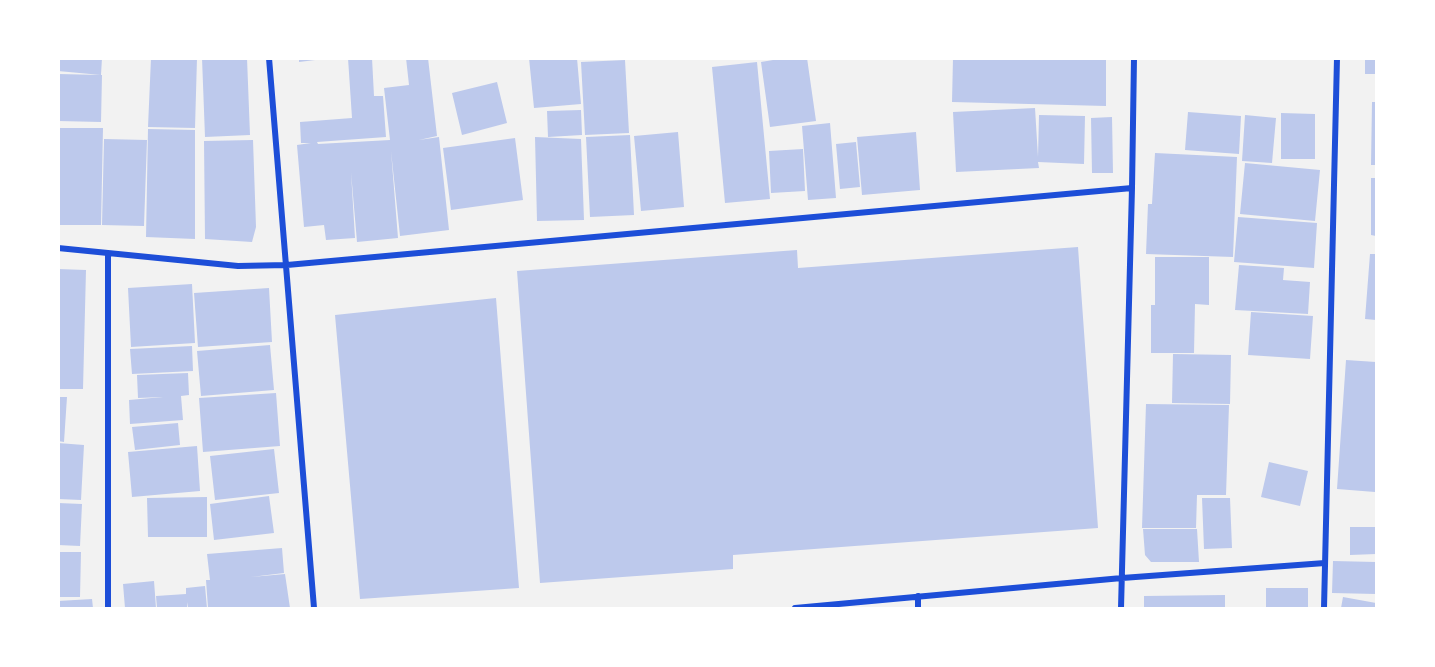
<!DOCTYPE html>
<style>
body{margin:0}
#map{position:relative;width:1435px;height:667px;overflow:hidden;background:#f2f2f2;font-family:"DM Sans",sans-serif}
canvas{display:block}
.frame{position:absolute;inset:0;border:60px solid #fff;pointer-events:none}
</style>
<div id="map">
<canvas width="1435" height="667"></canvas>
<div class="frame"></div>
</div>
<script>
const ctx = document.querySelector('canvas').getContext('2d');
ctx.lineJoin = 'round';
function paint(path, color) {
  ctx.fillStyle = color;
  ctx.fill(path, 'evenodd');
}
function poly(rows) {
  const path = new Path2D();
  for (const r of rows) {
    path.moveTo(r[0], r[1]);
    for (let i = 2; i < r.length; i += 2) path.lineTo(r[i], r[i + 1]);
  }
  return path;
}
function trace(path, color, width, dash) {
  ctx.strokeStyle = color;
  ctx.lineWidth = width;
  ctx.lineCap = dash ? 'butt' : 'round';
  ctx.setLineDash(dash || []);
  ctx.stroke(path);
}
paint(poly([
 [59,58,102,58,101,75,58,71],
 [151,58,197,58,195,128,148,127],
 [202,58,247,58,250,135,205,137],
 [299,58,315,58,315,60,299,62],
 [348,58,372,58,374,96,383,96,386,137,317,142,318,144,390,140,384,88,409,85,406,58,428,58,437,136,419,140,439,137,449,230,400,236,391,151,398,238,357,242,351,172,355,238,326,240,324,225,304,227,297,145,311,143,301,143,300,122,352,118],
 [529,58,577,58,581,104,534,108],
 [785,58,807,58,816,121,770,127,761,62],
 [953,58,1106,58,1106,106,952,102],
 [1365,58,1376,58,1376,74,1365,74],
 [625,60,629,133,585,135,581,62],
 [757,62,770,199,725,203,712,67],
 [58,74,102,75,101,122,58,121],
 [497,82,507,123,462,135,452,93],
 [1372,102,1376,102,1376,165,1371,165],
 [1035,108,1038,157,1039,115,1085,116,1084,164,1038,162,1039,168,956,172,953,112],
 [581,110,582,135,548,137,547,111],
 [1188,112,1241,116,1239,154,1185,150],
 [1281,113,1315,114,1315,159,1281,159],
 [1245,115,1276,118,1272,163,1242,161],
 [1112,117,1113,173,1092,173,1091,118],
 [830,123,836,198,808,200,802,126],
 [58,128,103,128,101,225,58,225],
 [148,129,195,130,195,239,146,237],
 [678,132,684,207,641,211,634,136],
 [916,132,920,190,862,195,857,137],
 [630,135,634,215,590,217,586,137],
 [535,137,581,139,584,220,537,221],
 [515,138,523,200,451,210,443,148],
 [104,139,147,140,144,226,102,225],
 [253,140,256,227,252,242,205,239,204,141],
 [856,142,860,187,840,189,836,144],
 [803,149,805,191,771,193,769,151],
 [1155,153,1237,157,1233,257,1146,254,1148,204,1152,204],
 [1245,163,1320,170,1315,221,1240,214],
 [1371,178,1376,178,1376,236,1371,235],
 [1238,217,1317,223,1314,268,1234,262],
 [1078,247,1098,528,733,555,733,569,540,583,517,271,797,250,798,268],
 [1370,254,1376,254,1376,320,1365,319],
 [1155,257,1209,257,1209,305,1195,304,1194,353,1151,353,1151,305,1155,305],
 [1239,265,1284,268,1283,280,1310,282,1308,314,1235,310],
 [58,269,86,270,83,389,58,389],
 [192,284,195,343,131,347,128,288],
 [269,288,272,342,198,347,194,293],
 [496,298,519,588,360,599,335,315],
 [1251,312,1313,316,1310,359,1248,355],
 [270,345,274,390,201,396,197,351],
 [192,346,193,371,132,374,130,349],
 [1173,354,1231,355,1230,404,1172,403],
 [1346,360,1376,362,1375,492,1337,489],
 [188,373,189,395,181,396,183,420,130,424,129,400,163,397,138,398,137,375],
 [276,393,280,446,203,452,199,398],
 [58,397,67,397,64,442,58,441],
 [1146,404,1229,405,1226,495,1197,495,1196,528,1142,528],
 [178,423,180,445,135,450,132,427],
 [58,443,84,445,81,500,58,499],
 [197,446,200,491,132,497,128,452],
 [274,449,279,493,215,500,210,456],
 [1269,462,1308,471,1300,506,1261,497],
 [269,496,274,533,214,540,210,504],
 [207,497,207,537,148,537,147,498],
 [1202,498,1230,498,1232,548,1204,549],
 [58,503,82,504,80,546,58,545],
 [1350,527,1376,527,1376,554,1350,555],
 [1143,529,1197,529,1199,562,1151,562,1145,555],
 [282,548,284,573,251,577,285,574,290,608,208,608,206,580,210,580,207,554],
 [58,552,81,552,80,597,58,597],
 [1333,561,1376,562,1376,594,1332,593],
 [154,581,156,608,125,608,123,584],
 [205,586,207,608,188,608,187,602,187,608,157,608,156,596,186,594,186,588],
 [1266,588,1308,588,1308,608,1266,608],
 [1225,595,1225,608,1144,608,1144,596],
 [1343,597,1376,603,1376,608,1341,608],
 [92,599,93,608,58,608,58,601]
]), '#bdc9ec');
trace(poly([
 [269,58,314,608],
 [58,248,238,266,287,265,1132,188],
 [108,253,108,608],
 [795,608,1122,578,1325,563],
 [918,608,918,596],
 [1121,608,1132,188,1134,58],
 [1324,608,1337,58]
]), '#1d4ed8', 6);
</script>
